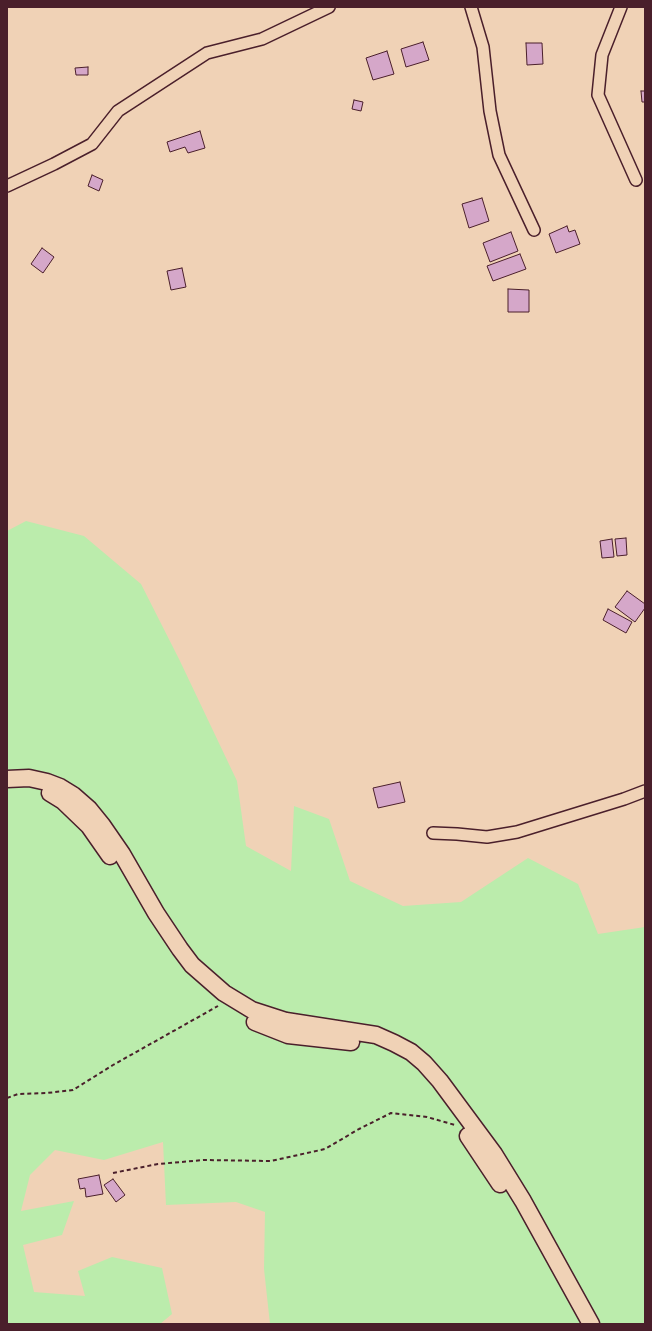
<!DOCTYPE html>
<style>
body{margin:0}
#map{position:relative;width:652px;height:1331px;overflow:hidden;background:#f0d2b6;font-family:Caveat,sans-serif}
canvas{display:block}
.frame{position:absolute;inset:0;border:8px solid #4a1f2b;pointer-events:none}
</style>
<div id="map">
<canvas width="652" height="1331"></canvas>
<div class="frame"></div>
</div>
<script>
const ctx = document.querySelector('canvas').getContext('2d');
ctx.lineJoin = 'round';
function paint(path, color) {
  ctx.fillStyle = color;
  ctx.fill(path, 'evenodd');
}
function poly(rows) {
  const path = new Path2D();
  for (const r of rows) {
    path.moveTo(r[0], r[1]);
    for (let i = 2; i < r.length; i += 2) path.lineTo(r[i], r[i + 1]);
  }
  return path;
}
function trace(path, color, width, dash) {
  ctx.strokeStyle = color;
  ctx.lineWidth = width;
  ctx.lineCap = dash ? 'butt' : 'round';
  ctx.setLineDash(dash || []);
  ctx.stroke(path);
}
paint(poly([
 [26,521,84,536,141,584,179,659,237,781,246,846,291,871,294,806,329,819,350,881,403,906,461,902,528,858,578,884,598,934,645,927,645,1324,270,1324,264,1269,265,1212,236,1202,166,1205,163,1142,104,1160,55,1150,30,1175,21,1211,74,1201,62,1235,23,1245,34,1292,85,1296,78,1271,112,1257,162,1268,172,1314,160,1324,7,1324,7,531]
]), '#bbecac');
const building = poly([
 [423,42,429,60,406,67,401,49,423,42],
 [526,43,542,43,543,64,527,65,526,43],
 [387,51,394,74,373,80,366,58,387,51],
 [88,67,88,75,76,75,75,68,88,67],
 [641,91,645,91,645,102,642,102,641,91],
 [354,100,363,102,361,111,352,109,354,100],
 [200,131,205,148,188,153,185,147,170,152,167,142,200,131],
 [92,175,103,180,99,191,88,186,92,175],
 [482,198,489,221,469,228,462,204,482,198],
 [567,226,569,232,575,230,580,244,556,253,549,234,567,226],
 [511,232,518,251,490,262,483,243,511,232],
 [42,248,54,257,43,273,31,264,42,248],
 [520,254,526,269,493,281,487,266,520,254],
 [182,268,186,287,171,290,167,271,182,268],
 [508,289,529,290,529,312,508,312,508,289],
 [626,538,627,555,617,556,615,539,626,538],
 [612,539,614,557,602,558,600,541,612,539],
 [627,591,645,604,645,608,635,622,615,607,627,591],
 [608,609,632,622,626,633,603,620,608,609],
 [400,782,405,802,378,808,373,788,400,782],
 [99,1175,103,1194,86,1197,85,1188,80,1189,78,1179,99,1175],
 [113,1179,125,1195,116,1202,104,1185,113,1179]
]);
paint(building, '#d5a7c9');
trace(building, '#4a1f2b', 1);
const street = poly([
 [471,7,483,47,490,111,499,155,534,230],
 [621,7,602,55,598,95,636,180],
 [7,186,54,164,92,144,118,111,207,53,262,39,329,7],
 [433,833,457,834,487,837,517,832,624,799,645,791]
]);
const secondary = poly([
 [7,779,29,778,47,782,60,787,73,795,89,809,102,825,122,854,156,913,180,949,192,965,224,993,252,1010,286,1021,376,1035,394,1043,411,1052,424,1063,440,1081,494,1154,523,1201,591,1324],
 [50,793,63,801,89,826,110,856],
 [255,1022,288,1035,351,1042],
 [468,1136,500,1184]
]);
trace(street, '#4a1f2b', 14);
trace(secondary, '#4a1f2b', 19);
trace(poly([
 [7,1098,18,1094,47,1093,73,1090,113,1065,218,1006],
 [113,1173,158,1164,204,1160,271,1161,325,1149,359,1129,391,1113,427,1117,455,1125]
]), '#4a1f2b', 2, [4, 3]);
trace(street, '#f0d2b6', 11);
trace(secondary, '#f0d2b6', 16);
</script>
